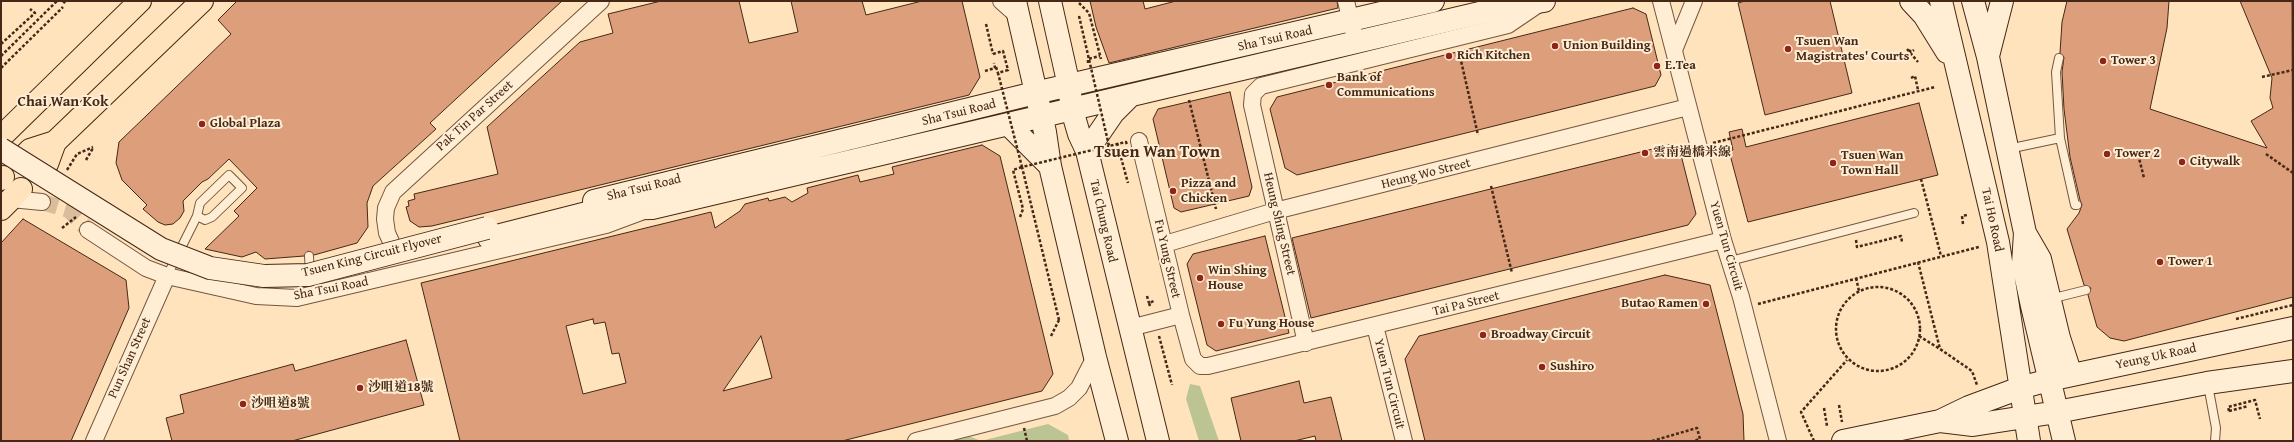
<!DOCTYPE html>
<meta charset="utf-8">
<style>
body{margin:0}
#map{position:relative;width:2294px;height:442px;overflow:hidden;background:#ffe3bd;font-family:"Gentium Book Plus",serif}
canvas{display:block}
.frame{position:absolute;inset:0;border:2px solid #452815;pointer-events:none}
</style>
<div id="map">
<canvas width="2294" height="442"></canvas>
<div class="frame"></div>
</div>
<script>
const ctx = document.querySelector('canvas').getContext('2d');
ctx.lineJoin = 'round';
function paint(path, color) {
  ctx.fillStyle = color;
  ctx.fill(path, 'evenodd');
}
function poly(rows) {
  const path = new Path2D();
  for (const r of rows) {
    if (r.length === 3) {
      path.moveTo(r[0] + r[2], r[1]);
      path.arc(r[0], r[1], r[2], 0, 2 * Math.PI);
      continue;
    }
    path.moveTo(r[0], r[1]);
    for (let i = 2; i < r.length; i += 2) path.lineTo(r[i], r[i + 1]);
  }
  return path;
}
function trace(path, color, width, dash) {
  ctx.strokeStyle = color;
  ctx.lineWidth = width;
  ctx.lineCap = dash ? 'butt' : 'round';
  ctx.setLineDash(dash || []);
  ctx.stroke(path);
}
function write(font, color, halo, rows, align = 'center') {
  ctx.font = font + ' "Gentium Book Plus","Noto Serif TC",serif';
  ctx.lineWidth = 4;
  ctx.setLineDash([]);
  ctx.textBaseline = 'middle';
  ctx.strokeStyle = halo;
  ctx.fillStyle = color;
  for (const [text, x, y, turn = 0] of rows) {
    ctx.save();
    ctx.translate(x, y);
    ctx.rotate((+turn || 0) * Math.PI / 180);
    ctx.textAlign = isNaN(turn) ? turn : align;
    if (halo) ctx.strokeText(text, 0, 0);
    ctx.fillText(text, 0, 0);
    ctx.restore();
  }
}
paint(poly([
 [1190,384,1200,386,1219,441,1199,441,1186,399],
 [1048,424,1068,435,1069,440,1077,441,952,441,969,436,981,441]
]), '#bcc494');
paint(poly([
 [983,1,1067,1,1177,441,1094,441,1007,114]
]), '#ffe3bd');
const building = poly([
 [237,1,562,1,430,123,436,129,373,186,367,203,368,227,357,243,314,255,308,251,304,256,265,259,256,252,242,257,205,249,239,216,234,211,257,188,229,159,208,179,202,182,183,201,184,211,180,218,173,224,165,225,158,222,143,209,147,205,122,180,116,163,119,142,231,34,218,20,237,1],
 [661,1,739,1,749,43,798,32,791,1,862,1,866,15,922,1,962,1,980,77,969,95,432,226,419,227,410,221,406,207,409,206,408,201,415,199,414,194,498,174,487,127,580,42,613,33,608,14,661,1],
 [1090,1,1143,1,1145,9,1176,1,1337,1,1338,8,1109,63,1096,27,1090,1],
 [1745,1,1830,1,1852,93,1765,115,1738,3,1745,1],
 [2067,1,2169,1,2167,28,2150,109,2267,148,2251,121,2273,108,2270,98,2272,78,2240,1,2292,1,2293,297,2124,341,2110,338,2097,327,2088,295,2091,288,2084,285,2067,229,2079,213,2082,205,2080,200,2070,157,2064,109,2062,72,2064,57,2060,53,2062,22,2067,1],
 [1633,8,1646,14,1661,75,1655,86,1297,175,1285,168,1270,109,1277,97,1633,8],
 [1230,92,1252,187,1249,196,1181,212,1174,208,1153,119,1158,109,1230,92],
 [1919,103,1938,175,1748,222,1729,151,1733,150,1729,132,1742,129,1746,147,1919,103],
 [982,145,1000,156,1053,374,1042,391,842,441,460,441,421,283,711,212,715,228,740,211,745,204,768,198,769,201,785,197,792,202,808,193,807,188,858,175,860,182,894,174,892,167,982,145],
 [593,319,594,324,605,322,612,354,619,353,626,383,583,394,566,326,593,319],
 [761,336,772,378,723,391,761,336],
 [1669,145,1681,155,1696,214,1688,225,1311,318,1292,238,1669,145],
 [23,219,126,280,129,308,71,441,1,441,1,243,23,219],
 [1265,236,1289,333,1216,351,1207,345,1187,264,1193,254,1265,236],
 [1665,275,1710,285,1743,414,1744,441,1425,441,1405,359,1419,336,1665,275],
 [406,340,424,405,292,441,172,441,166,418,184,413,180,395,293,364,295,371,406,340],
 [1299,381,1304,403,1331,397,1342,441,1316,441,1315,436,1294,441,1241,441,1231,398,1299,381]
]);
paint(building, '#dd9e7c');
trace(building, '#452815', 1);
trace(poly([
 [42,202,69,210,88,230]
]), '#dabe9b', 16, [16, 8]);
const lane = poly([
 [2059,58,2056,72,2060,138,2075,205,2077,205],
 [2008,149,2060,138],
 [309,256,310,273],
 [1730,261,1914,213],
 [167,276,197,216,200,203,229,175,242,188,212,217,205,220,197,216],
 [2050,299,2086,290],
 [2208,385,2216,428,2215,441]
]);
const street = poly([
 [1001,1,1019,17],
 [1346,1,1353,30],
 [1661,1,1723,240,1741,297,1778,441],
 [1674,50,1694,1],
 [1139,141,1181,315,1193,359,1200,366,1208,366,1723,240],
 [11,199,42,202],
 [88,230,146,268,167,276,256,296,297,298,606,225,641,212],
 [1165,244,1275,211,1688,107],
 [393,246,387,233,385,219,386,208,393,192,601,1],
 [1375,326,1404,441],
 [1130,328,1181,315],
 [1306,343,1252,105,1253,94,1261,86,1508,25,1539,4],
 [94,441,167,276],
 [916,441,1055,406,1069,398,1079,388,1095,357]
]);
const secondary = poly([
 [1015,1,1045,132,1050,166,1095,357,1117,441],
 [1050,1,1069,86,1072,110,1079,134,1087,151,1158,441],
 [1911,1,1924,15,1947,52],
 [1941,1,1998,242,2029,441],
 [1973,1,1988,57,2025,233,2023,264,2032,306,2064,441],
 [1988,56,2002,1],
 [1009,125,1050,166],
 [1087,151,1113,113,1131,95],
 [594,201,1035,93,1433,1],
 [2025,233,2040,259,2059,338,2071,375],
 [489,238,603,209,652,208,1505,7,1544,1],
 [1940,421,1973,425,2057,412,2207,383,2293,371],
 [1843,441,1940,421,1969,407,2020,388,2049,380,2293,328]
]);
const primary = poly([
 [47,164,55,142],
 [1,209,21,189]
]);
const highway = poly([
 [1,137,140,1],
 [25,155,30,150,55,142,202,1],
 [1,179,3,177]
]);
trace(lane, '#74573f', 10);
trace(street, '#74573f', 18);
trace(secondary, '#452815', 24);
trace(primary, '#452815', 24);
trace(highway, '#452815', 24);
trace(poly([
 [63,1,66,4],
 [1079,3,1089,13,1101,59],
 [1079,16,1088,55],
 [986,24,993,54],
 [1,44,35,13,30,9],
 [1907,49,1918,62],
 [1909,50,1911,52,1914,50],
 [1459,52,1478,135],
 [1,56,57,1],
 [1088,63,1088,59,1100,56],
 [996,67,998,73],
 [1,68,63,7],
 [985,71,995,68,994,63],
 [2262,77,2293,70],
 [1911,78,1915,76,1918,90],
 [1189,100,1216,209],
 [1117,143,1128,183],
 [1713,143,1935,87],
 [2137,150,2144,178],
 [2266,154,2293,173],
 [86,160,93,148],
 [67,170,77,154,93,147],
 [1921,179,1941,256],
 [1491,186,1512,273],
 [1020,217,1023,209,1013,170,1022,167],
 [1963,224,1962,216,1967,215],
 [62,228,76,217],
 [1856,240,1857,247,1901,236,1902,242],
 [1918,262,1940,349,1972,371,1977,385],
 [1856,278,1859,291],
 [1878,329,42],
 [1147,296,1149,303],
 [1758,304,1979,247],
 [1150,306,1149,303,1154,301],
 [2236,319,2293,305],
 [1051,336,1059,320],
 [1159,336,1172,385],
 [1919,336,1940,349],
 [1839,405,1842,422],
 [1824,408,1827,426],
 [2229,411,2228,407,2255,400,2260,419],
 [2229,411,2248,406],
 [1024,428,1027,441],
 [1652,441,1697,428,1700,439,1694,441],
 [1814,441,1801,412,1847,360]
]), '#452815', 2.5, [3, 2]);
trace(lane, '#ffedd4', 8);
trace(street, '#ffedd4', 16);
trace(secondary, '#ffedd4', 22);
trace(primary, '#ffe3bd', 22);
trace(highway, '#ffe3bd', 22);
const secondaryBridge = poly([
 [1,149,161,249,210,268,264,276,308,275,487,228]
]);
trace(secondaryBridge, '#452815', 24, []);
trace(poly([
 [993,54,1003,51,1008,70,998,73,1022,167],
 [1088,55,1109,146,1126,142,1127,145],
 [1059,320,1022,167,1109,146]
]), '#452815', 2.5, [3, 2]);
trace(secondaryBridge, '#ffedd4', 22);
for (const [x, y, r, color] of [
 [1555,46,4,"#8f2418"],
 [1788,49,4,"#8f2418"],
 [1449,56,4,"#8f2418"],
 [2103,61,4,"#8f2418"],
 [1657,66,4,"#8f2418"],
 [1329,85,4,"#8f2418"],
 [202,124,4,"#8f2418"],
 [1645,153,4,"#8f2418"],
 [2107,154,4,"#8f2418"],
 [2182,162,4,"#8f2418"],
 [1833,163,4,"#8f2418"],
 [1173,191,4,"#8f2418"],
 [2160,262,4,"#8f2418"],
 [1200,278,4,"#8f2418"],
 [1706,304,4,"#8f2418"],
 [1221,324,4,"#8f2418"],
 [1483,335,4,"#8f2418"],
 [1542,367,4,"#8f2418"],
 [360,388,4,"#8f2418"],
 [243,404,4,"#8f2418"]
]) {
  const dot = new Path2D();
  dot.arc(x, y, r, 0, 2 * Math.PI);
  ctx.fillStyle = color;
  ctx.fill(dot);
  trace(dot, '#ffedd4', 1.5);
}
write('13px', '#452815', '#ffedd4', [
 ["Sha Tsui Road",1275,39,-13],
 ["Sha Tsui Road",959,113,-14],
 ["Pak Tin Par Street",475,116,-42],
 ["Heung Wo Street",1426,174,-14],
 ["Sha Tsui Road",644,188,-14],
 ["Tai Ho Road",1992,220,78],
 ["Tai Chung Road",1103,221,77],
 ["Heung Shing Street",1279,224,77],
 ["Yuen Tun Circuit",1726,246,74],
 ["Tsuen King Circuit Flyover",372,256,-14],
 ["Fu Yung Street",1167,259,77],
 ["Sha Tsui Road",331,289,-11],
 ["Tai Pa Street",1466,304,-14],
 ["Yeung Uk Road",2156,357,-12],
 ["Pun Shan Street",130,358,-66],
 ["Yuen Tun Circuit",1389,384,76]
]);
write('bold 13px', '#452815', '#ffedd4', [
 ["Tsuen Wan",1796,42],
 ["Magistrates' Courts",1796,57],
 ["Union Building",1563,46],
 ["Rich Kitchen",1457,56],
 ["Tower 3",2111,61],
 ["E.Tea",1665,66],
 ["Bank of",1337,78],
 ["Communications",1337,93],
 ["Global Plaza",210,124],
 ["雲南過橋米線",1653,153],
 ["Tower 2",2115,154],
 ["Tsuen Wan",1841,156],
 ["Town Hall",1841,171],
 ["Citywalk",2190,162],
 ["Pizza and",1181,184],
 ["Chicken",1181,199],
 ["Tower 1",2168,262],
 ["Win Shing",1208,271],
 ["House",1208,286],
 ["Butao Ramen",1698,304,"right"],
 ["Fu Yung House",1229,324],
 ["Broadway Circuit",1491,335],
 ["Sushiro",1550,367],
 ["沙咀道18號",368,388],
 ["沙咀道8號",251,404]
], 'left');
write('bold 15px', '#452815', '#ffedd4', [
 ["Chai Wan Kok",63,102]
]);
write('bold 17px', '#452815', '#ffedd4', [
 ["Tsuen Wan Town",1157,153]
]);
</script>
